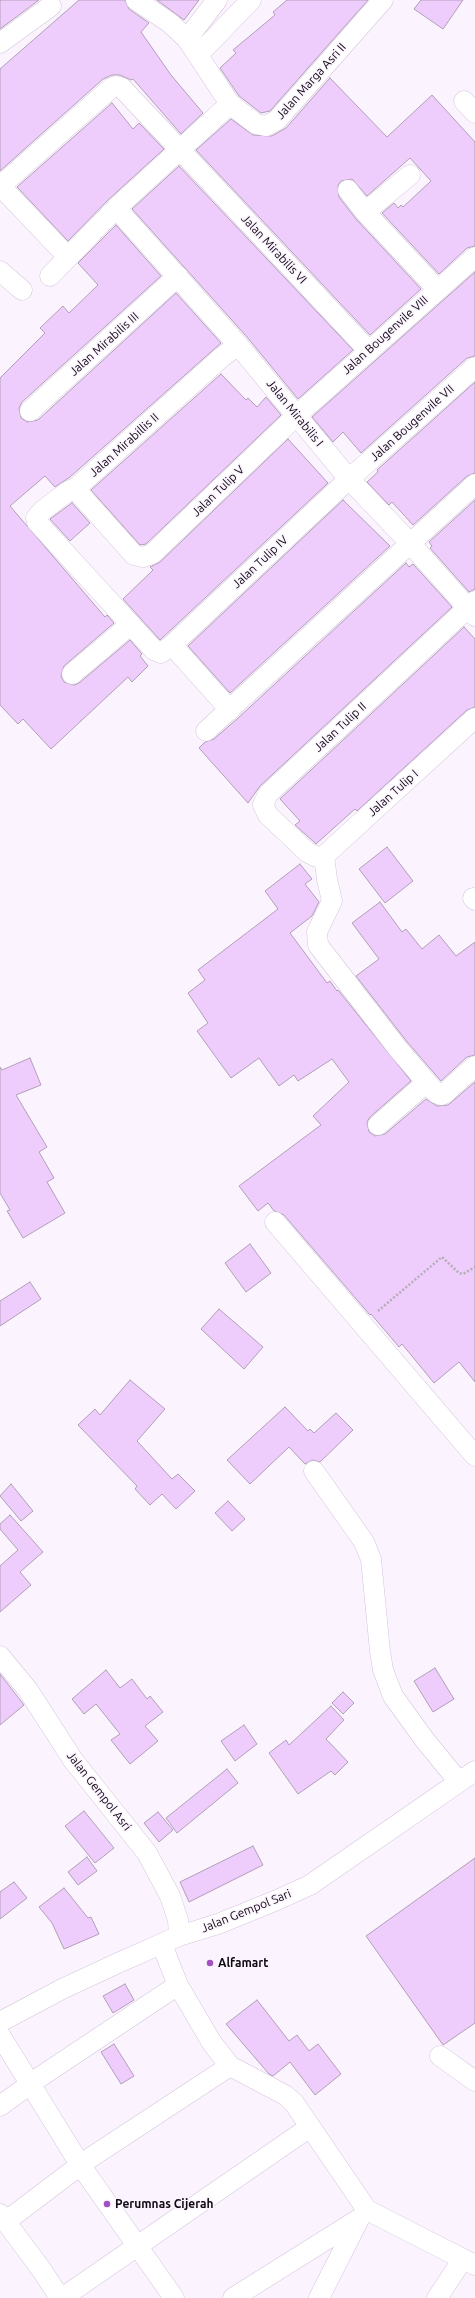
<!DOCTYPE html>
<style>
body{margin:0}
canvas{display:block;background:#fbf4fe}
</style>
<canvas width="475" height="2298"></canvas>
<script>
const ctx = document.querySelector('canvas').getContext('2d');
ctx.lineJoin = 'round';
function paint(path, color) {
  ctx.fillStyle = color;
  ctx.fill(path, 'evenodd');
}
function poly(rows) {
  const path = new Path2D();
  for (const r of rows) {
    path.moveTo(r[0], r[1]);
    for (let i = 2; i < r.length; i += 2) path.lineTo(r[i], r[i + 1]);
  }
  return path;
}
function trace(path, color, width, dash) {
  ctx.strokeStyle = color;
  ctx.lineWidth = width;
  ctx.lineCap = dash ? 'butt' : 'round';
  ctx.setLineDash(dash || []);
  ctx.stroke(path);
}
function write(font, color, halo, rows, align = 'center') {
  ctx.font = font + ' Ubuntu,sans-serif';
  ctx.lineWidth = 3;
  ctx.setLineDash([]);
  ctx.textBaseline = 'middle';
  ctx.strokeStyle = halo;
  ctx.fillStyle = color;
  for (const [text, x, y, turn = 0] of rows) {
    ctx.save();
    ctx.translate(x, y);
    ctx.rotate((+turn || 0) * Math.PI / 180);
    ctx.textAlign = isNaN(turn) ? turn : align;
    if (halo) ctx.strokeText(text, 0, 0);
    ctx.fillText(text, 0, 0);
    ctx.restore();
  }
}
const building = poly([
 [0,0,39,0,0,29,0,0],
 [79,0,125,0,129,9,149,23,141,32,171,75,203,113,181,134,133,79,131,80,120,75,112,75,103,79,0,171,0,69,79,0],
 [157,0,199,0,184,20,157,0],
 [287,0,368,0,270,111,261,113,239,96,220,68,236,53,233,50,275,15,273,12,287,0],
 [421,0,463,0,443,29,414,9,421,0],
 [330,78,387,137,432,95,475,142,475,246,467,248,439,274,382,213,394,203,398,208,401,205,403,207,431,181,410,158,367,196,352,179,341,181,338,185,339,197,356,219,421,289,370,335,196,150,231,119,253,135,272,136,286,128,330,78],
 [112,103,133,129,139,123,164,149,108,200,68,241,17,187,112,103],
 [179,166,353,350,298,399,247,337,132,209,179,166],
 [116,225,161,276,22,402,19,408,21,418,27,422,38,420,176,293,221,343,70,477,55,487,45,476,10,506,105,617,107,615,114,623,64,666,61,676,64,682,74,685,79,683,130,640,142,654,140,656,148,666,132,682,128,677,51,749,23,719,18,724,0,705,0,378,45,333,40,328,63,306,69,313,98,285,78,263,116,225],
 [475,272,475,356,467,358,361,453,343,432,333,442,312,417,475,272],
 [221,374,246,400,248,398,257,407,266,397,281,415,146,544,140,545,91,490,221,374],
 [475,382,475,473,467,476,413,525,392,502,389,505,367,482,378,472,377,470,475,382],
 [288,439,328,483,160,640,123,599,153,570,150,567,160,562,288,439],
 [343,500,390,546,230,693,188,646,343,500],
 [475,500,475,589,469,592,430,548,432,546,429,542,475,500],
 [72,503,90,523,70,541,50,519,72,503],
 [406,563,409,567,413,564,452,607,260,786,248,803,199,748,205,742,214,739,237,719,406,563],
 [464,627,475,639,475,707,467,710,357,811,355,809,316,844,314,842,295,825,300,821,280,799,464,627],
 [387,847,413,881,385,903,359,869,387,847],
 [300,864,312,879,305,884,319,902,312,916,290,933,327,983,330,981,337,991,338,990,411,1081,370,1117,367,1122,369,1132,375,1136,385,1134,426,1099,437,1106,448,1105,475,1082,475,1382,459,1362,434,1383,402,1344,399,1347,371,1314,370,1315,284,1215,274,1211,268,1203,258,1211,239,1186,321,1125,313,1116,349,1082,332,1059,298,1081,294,1075,279,1086,259,1058,231,1078,197,1031,208,1023,188,993,205,980,198,970,278,909,265,891,300,864],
 [380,902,402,932,406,929,422,949,439,935,456,956,475,942,475,1055,467,1057,441,1081,408,1043,356,976,379,959,352,923,380,902],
 [30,1058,41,1085,16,1095,47,1147,39,1152,54,1178,47,1182,65,1213,23,1238,7,1211,10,1210,0,1193,0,1067,2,1070,30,1058],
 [250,1244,271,1273,246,1292,225,1263,250,1244],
 [30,1282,41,1299,0,1326,0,1301,30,1282],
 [219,1309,263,1347,244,1369,201,1329,219,1309],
 [130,1380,165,1409,137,1441,172,1479,178,1474,195,1491,176,1509,162,1494,150,1505,135,1489,137,1486,78,1425,95,1409,100,1415,130,1380],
 [285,1407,308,1431,310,1429,314,1433,336,1413,353,1430,320,1462,313,1460,305,1464,289,1447,250,1484,227,1460,285,1407],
 [11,1484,33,1511,21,1521,0,1496,11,1484],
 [228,1501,245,1519,232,1531,215,1513,228,1501],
 [10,1515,43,1552,20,1572,31,1585,0,1612,0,1566,18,1550,0,1529,0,1524,10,1515],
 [435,1668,454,1699,433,1712,414,1681,435,1668],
 [106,1670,120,1688,132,1679,147,1699,150,1696,163,1712,145,1726,158,1741,130,1764,111,1740,120,1734,96,1704,84,1714,72,1699,106,1670],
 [0,1674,24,1705,0,1725,0,1674],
 [343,1692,354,1703,343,1714,332,1703,343,1692],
 [331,1706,344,1720,326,1739,348,1762,335,1775,331,1771,298,1794,269,1753,286,1740,289,1745,331,1706],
 [244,1725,257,1744,235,1761,221,1741,244,1725],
 [227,1769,238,1783,177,1833,166,1818,227,1769],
 [84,1811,114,1848,95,1863,65,1826,84,1811],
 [158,1812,173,1830,159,1842,144,1823,158,1812],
 [253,1846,263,1865,189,1902,180,1882,253,1846],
 [87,1857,97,1871,78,1885,68,1872,87,1857],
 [475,1858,475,2023,443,2045,366,1936,475,1858],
 [14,1882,27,1898,0,1919,0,1892,14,1882],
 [64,1888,88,1918,91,1917,99,1934,64,1949,52,1923,39,1907,64,1888],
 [125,1984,134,2000,113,2013,103,1996,125,1984],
 [257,2000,289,2041,297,2035,309,2051,318,2044,341,2074,315,2095,290,2062,273,2076,269,2074,226,2024,257,2000],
 [114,2044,134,2076,121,2084,101,2052,114,2044]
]);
paint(building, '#eecdfc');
trace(building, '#b09fb7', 1);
const minor = poly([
 [136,0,170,23,187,39,230,104,256,124,266,126,277,120,383,0],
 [187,39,217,0],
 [0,43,51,6],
 [198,55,251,0],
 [464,101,475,113],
 [348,190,365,212,437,289],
 [116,208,238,345,349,479,410,543,475,616],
 [365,212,410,175],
 [68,257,6,192,4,186,7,180,111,88,116,86,122,88,368,350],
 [0,271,22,290],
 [50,276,116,208,230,104],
 [238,345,222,357,77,487,77,491,134,555,143,557,152,554,297,415,475,257],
 [30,411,178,276],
 [77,487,67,492,42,511,36,518,37,522,154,650,161,653,172,645,349,479,475,367],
 [475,601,268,794,263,805,268,815,307,852,317,857,324,856,475,718],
 [172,645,230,710],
 [72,674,130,625],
 [206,731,475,484],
 [324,856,327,879,332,901,317,932,318,945,399,1050,436,1093,441,1095,444,1094,475,1066],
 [473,898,475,900],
 [378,1125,427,1082],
 [275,1222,475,1456],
 [314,1471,364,1542,371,1559,380,1651,383,1670,393,1696,424,1739,459,1782],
 [0,1656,28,1690,73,1760,147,1853,170,1896,178,1920,179,1936],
 [162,1945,178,1985,212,2043,230,2066,285,2095,294,2103,367,2210,475,2265],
 [0,2022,62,1989,118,1963,179,1936,218,1924,277,1900,310,1885,475,1771],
 [0,2035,81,2166,174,2298],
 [440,2056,475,2081],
 [0,2106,40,2077,178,1985],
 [0,2214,41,2269,60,2298],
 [5,2222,87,2160,230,2066],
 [62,2298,310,2127],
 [233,2298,359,2219],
 [319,2298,359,2219],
 [437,2298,463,2259]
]);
trace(minor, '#d5c3dd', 21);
trace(poly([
 [378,1311,442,1257,459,1273,463,1274,475,1267]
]), '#b4adb7', 2.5, [2, 2]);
trace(minor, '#fff', 20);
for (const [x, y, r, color] of [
 [210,1963,4,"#a251c1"],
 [107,2204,4,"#a251c1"]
]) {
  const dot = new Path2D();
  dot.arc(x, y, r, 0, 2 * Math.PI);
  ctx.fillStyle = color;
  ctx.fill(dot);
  trace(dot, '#fbf4fe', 1.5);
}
write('12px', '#0f0911', '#fbf4fe', [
 ["Jalan Marga Asri II",311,81,-48],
 ["Jalan Mirabilis VI",274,249,47],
 ["Jalan Bougenvile VIII",385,335,-42],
 ["Jalan Mirabilis III",104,344,-42],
 ["Jalan Mirabilis I",295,413,51],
 ["Jalan Bougenvile VII",412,423,-42],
 ["Jalan Mirabillis II",124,445,-42],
 ["Jalan Tulip V",218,491,-44],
 ["Jalan Tulip IV",260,562,-43],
 ["Jalan Tulip II",340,727,-43],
 ["Jalan Tulip I",393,793,-42],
 ["Jalan Gempol Asri",99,1791,52],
 ["Jalan Gempol Sari",246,1911,-22]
]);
write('bold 12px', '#0f0911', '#fbf4fe', [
 ["Alfamart",218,1963],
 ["Perumnas Cijerah",115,2204]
], 'left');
</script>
